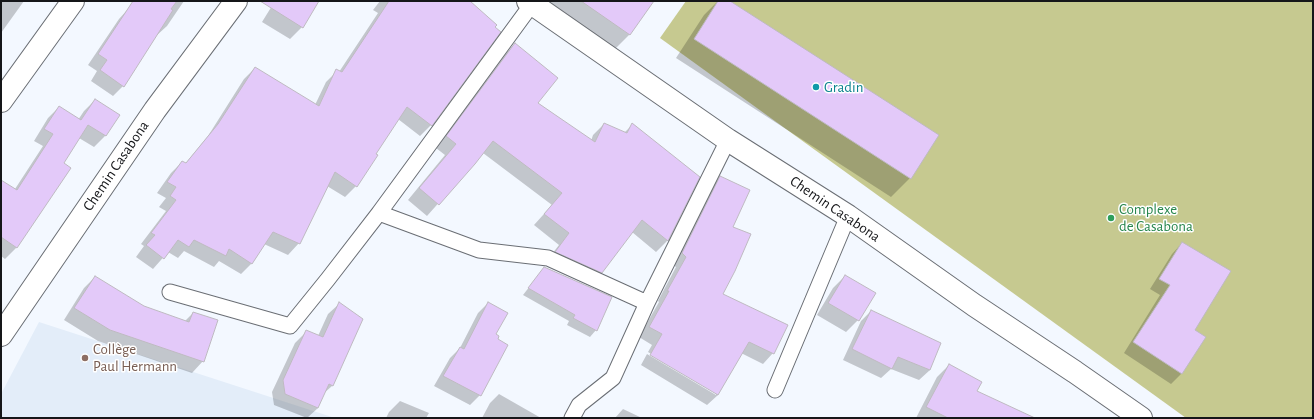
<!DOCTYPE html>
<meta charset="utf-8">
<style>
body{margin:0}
#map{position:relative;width:1314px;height:419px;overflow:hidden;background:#f3f8ff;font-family:"Alegreya Sans",sans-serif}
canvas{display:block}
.frame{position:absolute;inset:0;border:2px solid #151619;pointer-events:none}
</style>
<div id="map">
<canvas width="1314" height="419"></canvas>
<div class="frame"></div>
</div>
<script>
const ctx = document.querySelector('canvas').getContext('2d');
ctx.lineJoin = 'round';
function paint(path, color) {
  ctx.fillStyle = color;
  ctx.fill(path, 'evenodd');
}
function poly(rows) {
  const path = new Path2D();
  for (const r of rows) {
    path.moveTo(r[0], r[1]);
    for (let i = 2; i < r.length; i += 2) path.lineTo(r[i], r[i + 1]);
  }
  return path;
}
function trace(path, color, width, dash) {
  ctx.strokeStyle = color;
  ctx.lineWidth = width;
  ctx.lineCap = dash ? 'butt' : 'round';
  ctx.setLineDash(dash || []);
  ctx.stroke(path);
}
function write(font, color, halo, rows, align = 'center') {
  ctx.font = font + ' "Alegreya Sans",sans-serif';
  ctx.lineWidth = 3;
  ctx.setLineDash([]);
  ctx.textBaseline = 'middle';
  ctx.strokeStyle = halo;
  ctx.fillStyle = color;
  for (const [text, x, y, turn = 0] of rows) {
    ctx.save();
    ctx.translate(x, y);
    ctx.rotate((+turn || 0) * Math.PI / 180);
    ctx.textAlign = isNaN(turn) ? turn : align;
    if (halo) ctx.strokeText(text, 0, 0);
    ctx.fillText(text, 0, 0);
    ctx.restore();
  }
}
paint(poly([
 [39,322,335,418,1,418,1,394]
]), '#e3edf9');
paint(poly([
 [686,1,1313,1,1313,418,1186,418,660,38]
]), '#c6c990');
paint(poly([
 [1,1,24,1,1,33],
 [134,1,184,1,167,26,156,36,123,86,113,96,91,81,97,71,88,65,119,19,128,9],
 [275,1,308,1,302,27,290,39,262,22],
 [380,1,469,1,431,125,420,136,398,119,374,154,356,186,345,197,327,186,299,243,288,255,264,244,252,263,241,274,219,261,214,267,184,251,178,258,168,252,153,269,136,257,144,246,141,244,166,211,159,207,166,198,157,193,171,173,182,162,185,164,208,136,244,79,255,68,315,105,326,82,337,71,339,72,378,13,373,10],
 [542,1,653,1,629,35,613,51],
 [718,1,729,1,910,178,891,197,676,58,704,15],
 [515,44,537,103,591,141,593,135,604,124,624,133,633,124,698,177,667,241,656,252,632,232,602,272,590,283,545,263,559,245,534,225,552,205,483,153,427,216,408,200,445,155,436,148,504,55],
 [95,100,118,116,105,136,94,147,79,138,62,164,16,248,5,259,1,256,1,192,15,189,43,146,34,141,48,118,59,107,78,120,84,111],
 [720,178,732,227,722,294,773,353,763,364,741,353,718,395,707,405,641,365,647,354,716,395,716,393,648,352,652,345,639,337,659,302,658,301,676,267,672,264,710,188],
 [1182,243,1194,330,1181,374,1171,384,1124,353,1160,295,1150,289,1172,254],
 [544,268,596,330,590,337,567,325,569,321,523,295],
 [845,276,858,320,846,332,817,315,833,288],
 [95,277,143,307,185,321,193,313,203,361,192,373,98,341,64,320,84,288],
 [488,303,495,334,480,395,470,405,434,386,450,358,460,348,478,313],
 [339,304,362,320,332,386,323,394,318,408,307,418,274,405,272,392,295,343,306,332,318,336,328,314],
 [871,311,930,370,919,380,891,369,881,378,843,360,861,321],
 [949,365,976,392,1033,418,916,418,937,377],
 [499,394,541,418,482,418,490,403],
 [400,401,429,413,426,418,386,418,389,412],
 [623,409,642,418,615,418]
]), '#0003');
const building = poly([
 [133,1,177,1,171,9,173,10,124,87,100,70,107,60,98,54,133,1],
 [260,1,319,1,303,28,260,1],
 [389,1,470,1,497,25,495,27,501,32,432,126,407,107,376,154,378,155,357,187,335,172,300,244,273,232,252,264,229,249,226,256,194,240,189,247,178,240,164,259,146,245,155,235,151,233,176,200,170,196,176,187,167,182,182,161,186,163,218,124,255,67,319,106,336,69,342,72,389,1],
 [581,1,654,1,630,35,581,1],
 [718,1,730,1,939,135,911,179,694,39,718,1],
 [515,43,558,78,538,103,554,114,595,142,604,123,627,133,632,123,700,177,668,241,642,220,602,273,555,252,569,233,544,214,562,193,493,141,475,164,439,205,419,188,456,144,446,136,515,43],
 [95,99,120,115,106,136,88,125,64,163,71,168,17,248,1,237,1,180,17,190,53,134,44,129,59,106,81,120,95,99],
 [720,176,750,190,733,227,751,234,735,271,723,294,788,325,774,354,749,342,718,395,650,355,662,334,649,327,669,291,667,291,686,257,682,253,720,176],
 [1182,242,1231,271,1195,330,1206,337,1182,374,1133,342,1170,285,1159,279,1182,242],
 [544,267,612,297,597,331,573,318,575,315,528,288,544,267],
 [845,275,876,293,859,321,828,303,845,275],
 [95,276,144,306,189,322,193,312,218,320,204,362,110,330,74,308,95,276],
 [339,302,363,319,333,386,329,384,318,408,285,394,283,380,306,330,323,337,339,302],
 [488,302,508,313,496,334,499,336,498,339,508,345,481,396,443,376,460,347,464,349,488,302],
 [871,310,941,343,930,370,898,357,892,369,852,349,871,310],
 [949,364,982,382,977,391,1035,418,948,418,926,407,949,364]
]);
paint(building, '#e3c9f9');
trace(building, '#bebac1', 1);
const lane = poly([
 [379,213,479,250,548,258,647,303],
 [170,292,290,326,328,279,379,213,532,4],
 [775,390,848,216],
 [572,418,579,405,613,378,647,303,728,140]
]);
const street = poly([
 [528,1,728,140,848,216,974,305,1075,372,1141,418],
 [1,101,73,1],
 [1,335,155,110,236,1]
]);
trace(lane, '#6a6e74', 17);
trace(street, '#6a6e74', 24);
trace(lane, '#fff', 15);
trace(street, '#fff', 22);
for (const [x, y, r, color] of [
 [816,87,4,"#0f9aa8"],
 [1111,218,4,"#2e9e5b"],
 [85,358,4,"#8d6e63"]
]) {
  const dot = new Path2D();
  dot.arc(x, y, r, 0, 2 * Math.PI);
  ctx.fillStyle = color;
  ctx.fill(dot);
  trace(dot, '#fff', 1.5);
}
write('15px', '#0d838f', '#fff', [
 ["Gradin",824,87]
], 'left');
write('15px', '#151619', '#fff', [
 ["Chemin Casabona",116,166,-56],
 ["Chemin Casabona",835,209,34]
]);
write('15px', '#27864d', '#fff', [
 ["Complexe",1119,209],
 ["de Casabona",1119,226]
], 'left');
write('15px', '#785e54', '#fff', [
 ["Collège",93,349],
 ["Paul Hermann",93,366]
], 'left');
</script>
